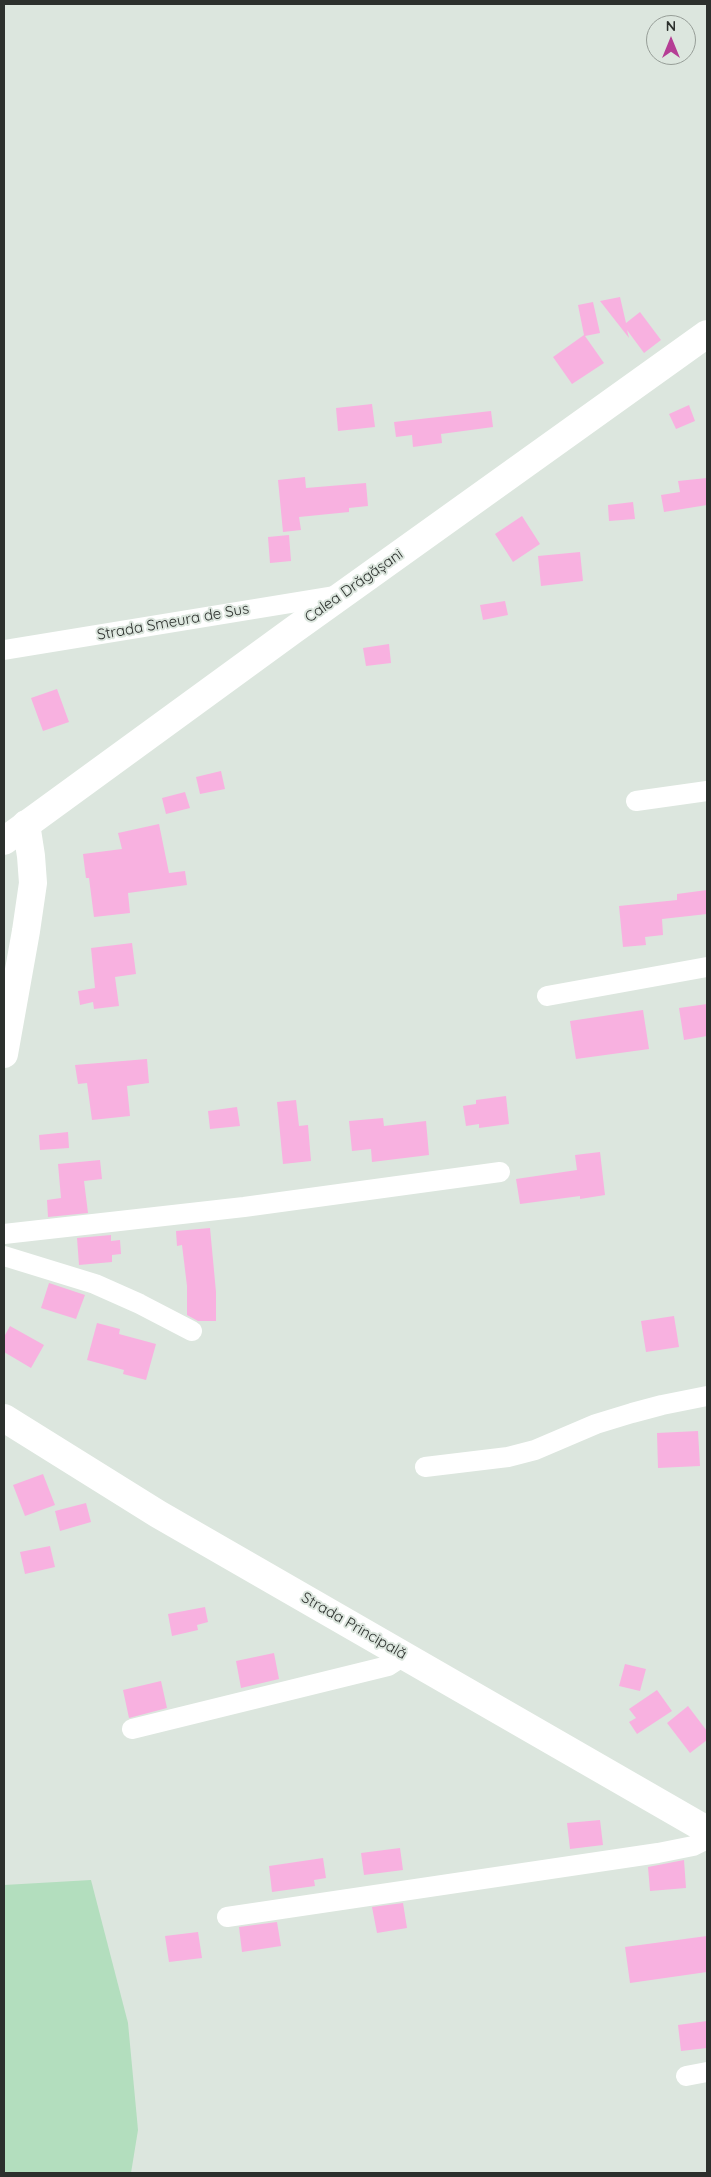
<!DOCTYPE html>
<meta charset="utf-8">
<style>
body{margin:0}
#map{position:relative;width:711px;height:2177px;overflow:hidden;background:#dce6de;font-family:Quicksand,sans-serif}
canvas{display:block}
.frame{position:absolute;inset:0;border:5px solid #2c302d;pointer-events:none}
.north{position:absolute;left:646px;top:15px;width:50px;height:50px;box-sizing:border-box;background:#dce6de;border:1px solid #969d97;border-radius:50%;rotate:0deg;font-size:14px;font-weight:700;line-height:20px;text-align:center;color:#2c302d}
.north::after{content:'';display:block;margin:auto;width:18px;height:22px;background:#b53e95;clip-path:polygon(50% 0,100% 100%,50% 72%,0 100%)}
</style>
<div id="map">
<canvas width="711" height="2177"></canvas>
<div class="frame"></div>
<div class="north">N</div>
</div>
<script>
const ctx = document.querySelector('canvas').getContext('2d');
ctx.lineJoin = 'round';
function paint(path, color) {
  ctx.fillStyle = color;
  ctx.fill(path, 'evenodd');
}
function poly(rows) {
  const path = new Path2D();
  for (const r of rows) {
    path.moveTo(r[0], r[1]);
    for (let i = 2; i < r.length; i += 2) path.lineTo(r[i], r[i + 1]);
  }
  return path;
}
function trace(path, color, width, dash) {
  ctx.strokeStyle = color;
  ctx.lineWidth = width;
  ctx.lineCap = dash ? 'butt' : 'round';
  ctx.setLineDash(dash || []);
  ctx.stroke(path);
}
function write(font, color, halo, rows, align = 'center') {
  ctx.font = font + ' Quicksand,sans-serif';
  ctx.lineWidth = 4;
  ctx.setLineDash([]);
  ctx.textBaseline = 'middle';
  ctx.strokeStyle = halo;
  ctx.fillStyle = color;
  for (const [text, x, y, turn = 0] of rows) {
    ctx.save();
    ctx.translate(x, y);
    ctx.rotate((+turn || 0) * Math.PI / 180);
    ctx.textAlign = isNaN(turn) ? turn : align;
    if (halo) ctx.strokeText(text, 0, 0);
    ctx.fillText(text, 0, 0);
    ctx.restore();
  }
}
paint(poly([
 [91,1880,128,2023,138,2130,131,2173,4,2173,4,1885]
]), '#b3debe');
paint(poly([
 [620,297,626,323,640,312,661,340,644,353,627,330,629,338,600,301],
 [593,302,600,333,585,336,604,363,572,384,553,357,584,335,578,305],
 [372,404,375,427,338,431,336,408],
 [689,405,695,421,676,429,669,414],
 [491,411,493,427,441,434,442,443,413,447,412,435,396,437,394,422],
 [305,477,306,488,366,483,368,506,349,508,349,512,299,517,301,530,283,532,278,480],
 [707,478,707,505,664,512,661,495,680,492,678,481],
 [633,502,635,519,609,521,608,505],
 [522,516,540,544,513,562,495,534],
 [289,535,291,561,270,563,268,537],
 [580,552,583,581,541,586,538,556],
 [505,601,508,615,483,620,480,605],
 [389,644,391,663,366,666,363,648],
 [57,689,69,722,43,731,31,698],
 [221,771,225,789,200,794,196,777],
 [185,792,190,808,166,814,162,798],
 [159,824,169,873,185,871,187,885,128,893,130,913,94,917,89,878,86,878,83,854,122,849,118,833],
 [707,890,707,914,662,919,663,935,645,937,646,945,623,947,619,906,677,900,677,894],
 [132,943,136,974,115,977,119,1006,94,1009,93,1002,80,1005,78,991,95,988,91,948],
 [707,1004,707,1036,684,1040,679,1008],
 [643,1010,649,1049,576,1059,570,1021],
 [147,1059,149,1083,127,1086,130,1116,92,1120,87,1083,78,1084,75,1065],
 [506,1096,509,1124,479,1128,479,1124,466,1126,463,1106,476,1104,476,1100],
 [296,1100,299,1126,308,1125,311,1161,283,1164,277,1102],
 [237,1107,240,1126,210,1129,208,1111],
 [383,1118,384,1126,426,1121,429,1155,372,1162,371,1149,352,1151,349,1121],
 [68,1132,69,1148,40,1150,39,1135],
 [600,1152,605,1195,580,1199,580,1196,520,1204,516,1179,577,1170,575,1155],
 [100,1160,102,1179,84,1181,88,1213,48,1217,47,1200,61,1198,58,1164],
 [210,1228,216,1292,216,1321,198,1321,187,1315,187,1286,182,1245,177,1246,176,1231],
 [111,1235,111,1241,120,1240,121,1254,112,1255,112,1262,79,1265,77,1238],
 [49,1283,85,1295,76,1319,41,1308],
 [674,1316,679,1347,646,1352,641,1321],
 [97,1323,120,1329,119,1334,156,1344,146,1380,123,1374,124,1370,87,1360],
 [10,1326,44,1345,31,1368,4,1352,4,1337],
 [698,1431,700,1466,658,1468,657,1433],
 [43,1474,55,1505,25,1516,13,1485],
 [86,1503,91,1522,60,1531,55,1511],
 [50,1546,55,1567,25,1574,20,1552],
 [205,1607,208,1622,197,1625,198,1630,172,1636,168,1614],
 [274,1653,279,1679,241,1688,236,1661],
 [625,1664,646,1669,640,1691,619,1686],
 [161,1681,167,1708,129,1718,123,1690],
 [657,1690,672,1711,637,1734,629,1722,636,1718,629,1709],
 [688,1706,707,1731,707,1740,690,1753,667,1723],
 [600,1820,603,1845,570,1849,567,1823],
 [400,1848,403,1870,364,1875,361,1853],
 [323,1858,326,1878,314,1880,315,1886,272,1892,269,1866],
 [684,1860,686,1888,650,1891,648,1867],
 [403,1903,407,1928,377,1933,372,1907],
 [277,1922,281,1946,242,1952,239,1927],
 [198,1932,202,1958,169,1962,165,1936],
 [707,1936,707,1972,630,1983,625,1947],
 [707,2021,707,2048,681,2051,678,2025]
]), '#f8b1e0');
trace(poly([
 [4,650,340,595],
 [636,801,707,791],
 [547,996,707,967],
 [4,1234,244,1207,500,1172],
 [4,1256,95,1284,140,1304,192,1331],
 [425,1467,508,1457,535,1450,596,1424,632,1413,662,1405,707,1396],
 [132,1729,388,1666,405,1655],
 [227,1917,658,1853,693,1846,707,1839],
 [686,2076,707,2072]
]), '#fff', 20);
trace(poly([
 [4,1054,26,931,33,883,31,856,26,824],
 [4,1418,158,1514,707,1830]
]), '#fff', 28);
trace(poly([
 [4,841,292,631,707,334]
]), '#fff', 28);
write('15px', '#2c302d', '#dce6de', [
 ["Calea Drăgășani",354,586,-35],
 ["Strada Smeura de Sus",173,622,-10],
 ["Strada Principală",354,1626,30]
]);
</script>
